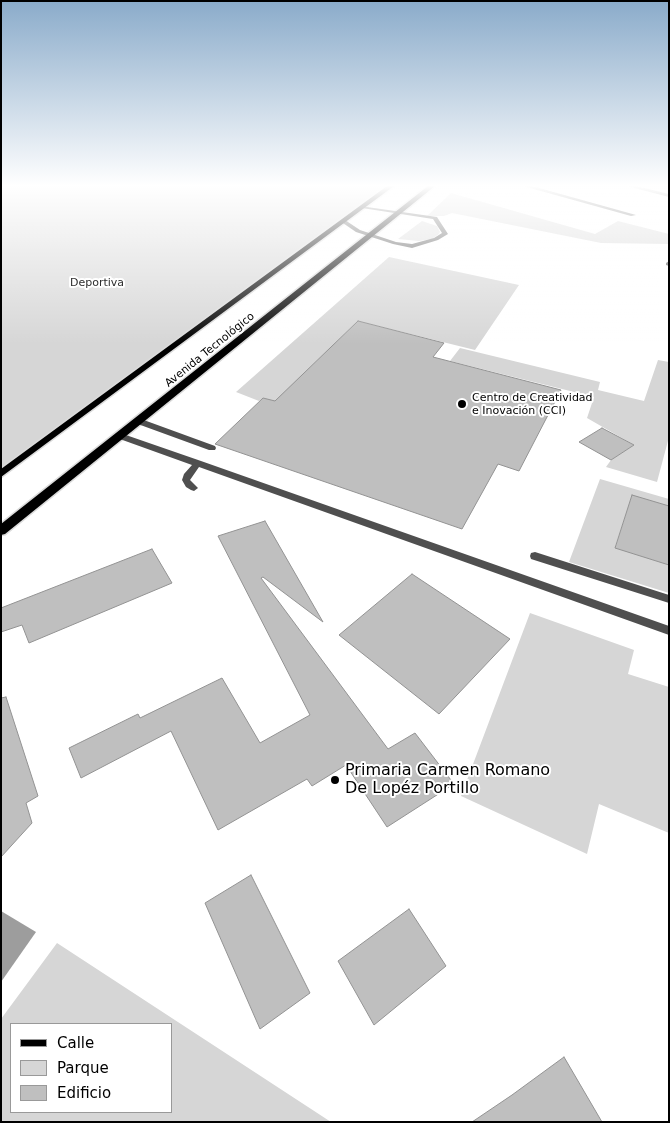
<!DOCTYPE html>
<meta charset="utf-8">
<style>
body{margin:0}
#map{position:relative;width:670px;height:1123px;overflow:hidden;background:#fff;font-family:"DejaVu Sans",sans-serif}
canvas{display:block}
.frame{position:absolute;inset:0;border:2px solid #000;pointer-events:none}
.legend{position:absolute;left:10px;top:1023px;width:162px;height:90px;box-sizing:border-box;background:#fff;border:1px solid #999;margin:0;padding:6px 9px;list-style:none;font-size:15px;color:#000}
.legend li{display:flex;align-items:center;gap:10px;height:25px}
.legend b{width:25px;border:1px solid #999}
</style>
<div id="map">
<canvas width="670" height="1123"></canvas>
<div class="frame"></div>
<ul class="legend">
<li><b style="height:6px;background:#000"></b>Calle</li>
<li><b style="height:14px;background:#d6d6d6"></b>Parque</li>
<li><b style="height:14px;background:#bfbfbf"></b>Edificio</li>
</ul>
</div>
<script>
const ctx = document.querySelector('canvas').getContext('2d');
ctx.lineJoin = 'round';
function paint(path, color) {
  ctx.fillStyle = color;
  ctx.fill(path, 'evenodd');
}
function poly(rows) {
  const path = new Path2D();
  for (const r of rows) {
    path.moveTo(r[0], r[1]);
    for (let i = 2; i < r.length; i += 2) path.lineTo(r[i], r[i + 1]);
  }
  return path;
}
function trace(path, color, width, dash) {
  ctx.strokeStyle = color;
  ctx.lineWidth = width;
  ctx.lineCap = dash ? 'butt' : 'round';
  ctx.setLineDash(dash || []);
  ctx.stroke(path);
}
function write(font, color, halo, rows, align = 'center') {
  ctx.font = font + ' "DejaVu Sans",sans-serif';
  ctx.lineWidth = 4;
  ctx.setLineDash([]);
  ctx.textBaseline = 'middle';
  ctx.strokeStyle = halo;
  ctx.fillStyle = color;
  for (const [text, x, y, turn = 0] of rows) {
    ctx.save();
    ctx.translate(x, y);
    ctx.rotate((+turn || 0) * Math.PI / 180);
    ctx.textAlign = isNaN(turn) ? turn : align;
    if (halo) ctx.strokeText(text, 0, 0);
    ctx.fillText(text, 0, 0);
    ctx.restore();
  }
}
paint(poly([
 [1,186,392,186,1,474],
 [451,193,595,234,618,221,669,234,669,244,601,243,452,213,444,216,427,216],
 [422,221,437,226,440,232,439,234,432,239,419,241,398,239],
 [389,257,519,285,475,350,358,321,298,379,364,428,263,398,259,401,236,392],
 [460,348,600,382,598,390,644,401,658,360,669,362,669,437,657,482,606,467,611,460,634,445,587,418,594,397,450,361],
 [600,479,669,499,669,506,632,496,615,547,669,565,669,593,569,562],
 [530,613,634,650,628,674,669,687,669,833,599,804,587,854,461,796],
 [57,943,331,1122,1,1122,1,1019],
 [11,1024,171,1024,171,1112,11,1112]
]), '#d6d6d6');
paint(poly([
 [1,911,36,932,1,982]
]), '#9d9d9d');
const building = poly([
 [358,321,444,343,433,357,561,390,519,471,498,464,462,529,215,444,263,398,275,401,358,321],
 [602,428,634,445,611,460,579,442,602,428],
 [632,495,669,506,669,565,615,548,632,495],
 [265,521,323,622,263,577,261,578,388,749,415,733,454,784,387,827,346,765,312,786,307,779,218,830,171,731,81,778,69,748,138,714,140,718,222,678,260,743,310,715,218,536,265,521],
 [152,549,172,583,29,643,22,625,1,632,1,608,152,549],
 [412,574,510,639,439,714,339,635,412,574],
 [6,697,38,796,26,803,32,823,1,857,1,698,6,697],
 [251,875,310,993,260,1029,205,903,251,875],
 [409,909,446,966,374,1025,338,961,409,909],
 [564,1057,602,1122,472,1122,512,1095,564,1057]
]);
paint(building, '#bfbfbf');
trace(building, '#939393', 1);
const primary = poly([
 [387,186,394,186,1,477,1,469,387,186],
 [428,186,435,186,5,534,1,535,1,524,428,186]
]);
trace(primary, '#dbdbdb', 3);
paint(poly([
 [360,206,437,217,448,234,438,240,412,248,393,244,356,232,340,221,345,220,360,230,396,242,412,244,434,238,442,233,433,219,362,208,360,206],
 [669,261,669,266,666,265,666,263,669,261],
 [135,419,141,419,215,446,216,448,215,450,209,450,135,423,135,419],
 [117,434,123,434,201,461,669,626,669,635,199,467,190,480,198,488,194,491,191,490,186,487,182,480,184,474,192,465,117,438,117,434],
 [535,552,669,595,669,603,531,559,530,556,531,553,535,552]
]), '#4f4f4f');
paint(poly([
 [523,186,532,186,636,215,631,216,523,186],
 [627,186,636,186,669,194,669,197,627,186]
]), '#4f4f4f');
paint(primary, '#000');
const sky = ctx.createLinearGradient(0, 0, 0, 344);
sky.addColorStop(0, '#8aabca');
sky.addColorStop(0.54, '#fff');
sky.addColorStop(1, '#ffffff00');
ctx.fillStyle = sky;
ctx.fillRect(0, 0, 670, 344);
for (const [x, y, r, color] of [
 [462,404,5,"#000"],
 [335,780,5,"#000"]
]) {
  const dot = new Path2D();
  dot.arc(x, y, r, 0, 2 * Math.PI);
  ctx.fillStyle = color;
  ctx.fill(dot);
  trace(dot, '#fff', 2);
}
write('11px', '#2d2d2d', '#fff', [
 ["Deportiva",97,283]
]);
write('11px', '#000', '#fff', [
 ["Avenida Tecnológico",210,350,-39]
]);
write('11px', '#000', '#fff', [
 ["Centro de Creatividad",472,398],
 ["e Inovación (CCI)",472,411]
], 'left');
write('16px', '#000', '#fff', [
 ["Primaria Carmen Romano",345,771],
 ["De Lopéz Portillo",345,789]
], 'left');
</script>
